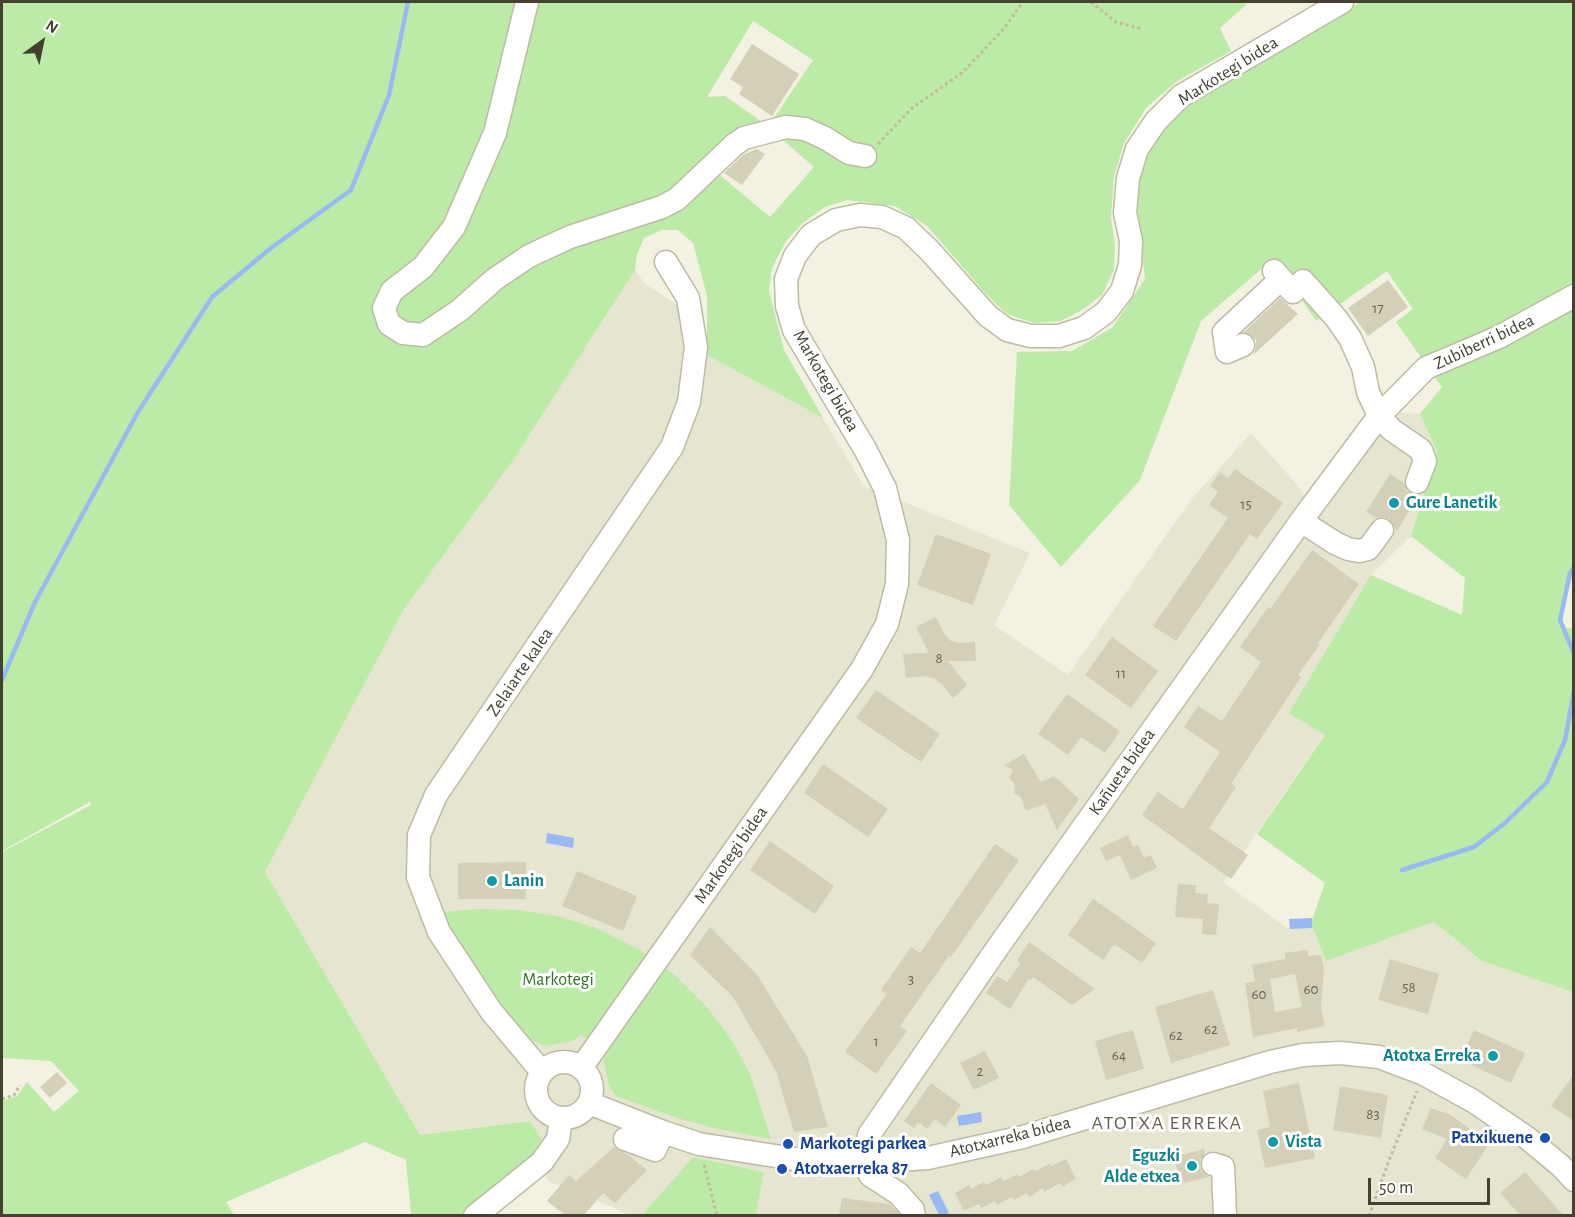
<!DOCTYPE html>
<meta charset="utf-8">
<style>
body{margin:0}
#map{position:relative;width:1575px;height:1217px;overflow:hidden;background:#f2f1e2;font-family:"Alegreya Sans",sans-serif}
canvas{display:block}
.frame{position:absolute;inset:0;border:3px solid #444132;pointer-events:none}
.north{position:absolute;left:12px;top:12px;width:60px;height:60px;-webkit-text-stroke:4px #fff;paint-order:stroke;rotate:33deg;font-size:16px;font-weight:700;line-height:24px;text-align:center;color:#444132}
.north::after{content:'';display:block;margin:auto;width:21px;height:27px;background:#444132;clip-path:polygon(50% 0,100% 100%,50% 72%,0 100%)}
.scale{position:absolute;left:1368px;top:1178px;width:122px;height:27px;box-sizing:border-box;border:3px solid #444132;border-top:0;padding-left:8px;font-size:18px;line-height:21px;white-space:nowrap;color:#444132;-webkit-text-stroke:4px #fff;paint-order:stroke}
</style>
<div id="map">
<canvas width="1575" height="1217"></canvas>
<div class="frame"></div>
<div class="north">N</div>
<div class="scale">50 m</div>
</div>
<script>
const ctx = document.querySelector('canvas').getContext('2d');
ctx.lineJoin = 'round';
function paint(path, color) {
  ctx.fillStyle = color;
  ctx.fill(path, 'evenodd');
}
function poly(rows) {
  const path = new Path2D();
  for (const r of rows) {
    if (r.length === 3) {
      path.moveTo(r[0] + r[2], r[1]);
      path.arc(r[0], r[1], r[2], 0, 2 * Math.PI);
      continue;
    }
    path.moveTo(r[0], r[1]);
    for (let i = 2; i < r.length; i += 2) path.lineTo(r[i], r[i + 1]);
  }
  return path;
}
function trace(path, color, width, dash) {
  ctx.strokeStyle = color;
  ctx.lineWidth = width;
  ctx.lineCap = dash ? 'butt' : 'round';
  ctx.setLineDash(dash || []);
  ctx.stroke(path);
}
function write(font, color, halo, rows, align = 'center') {
  ctx.font = font + ' "Alegreya Sans",sans-serif';
  ctx.lineWidth = 6;
  ctx.setLineDash([]);
  ctx.textBaseline = 'middle';
  ctx.strokeStyle = halo;
  ctx.fillStyle = color;
  for (const [text, x, y, turn = 0] of rows) {
    ctx.save();
    ctx.translate(x, y);
    ctx.rotate((+turn || 0) * Math.PI / 180);
    ctx.textAlign = isNaN(turn) ? turn : align;
    if (halo) ctx.strokeText(text, 0, 0);
    ctx.fillText(text, 0, 0);
    ctx.restore();
  }
}
paint(poly([
 [635,270,644,283,676,304,707,355,823,418,864,486,1030,553,994,625,1068,675,1190,501,1251,433,1305,494,1368,410,1420,414,1437,451,1411,536,1371,575,1290,713,1325,734,1223,882,1287,928,1311,923,1326,961,1434,922,1482,961,1573,991,1573,1215,756,1215,764,1172,693,1157,642,1215,628,1215,613,1207,550,1182,536,1159,530,1121,420,1135,265,872,404,609,514,459]
]), '#e6e5d0');
paint(poly([
 [2,2,1240,2,1247,4,1220,28,1231,51,1177,81,1146,108,1124,143,1114,176,1111,218,1115,246,1114,270,1102,295,1082,310,1061,321,1034,323,1007,314,987,295,927,226,895,206,847,200,825,207,803,223,786,241,772,268,769,291,784,350,823,418,707,355,707,296,693,243,678,230,662,230,644,238,637,255,635,270,514,459,404,609,265,872,420,1135,530,1121,541,1139,536,1159,467,1215,411,1215,406,1160,365,1142,226,1202,234,1215,2,1215,2,1101,17,1096,27,1082,54,1112,79,1091,51,1061,2,1058,2,852,91,805,90,802,2,851],
 [753,21,813,60,768,127,814,167,770,217,704,162,762,122,725,96,707,97],
 [1361,2,1573,2,1574,574,1563,591,1563,628,1573,628,1573,992,1482,961,1434,922,1326,961,1311,923,1325,883,1257,834,1325,735,1289,713,1371,575,1462,615,1465,578,1411,536,1437,451,1420,414,1442,387,1396,322,1413,309,1387,271,1316,321,1274,258,1201,321,1140,480,1061,567,1009,505,1017,352,1072,351,1112,328,1145,279,1136,198,1144,160,1166,122,1196,97],
 [478,909,519,910,561,917,596,928,640,950,676,976,707,1007,733,1042,750,1074,771,1139,718,1129,677,1118,616,1096,609,1086,604,1063,605,1051,581,1035,573,1041,545,1046,531,1040,512,1019,472,968,441,912],
 [693,1157,764,1172,756,1215,642,1215]
]), '#bceaa7');
paint(poly([
 [547,833,574,838,573,848,546,843],
 [1312,918,1312,928,1290,929,1289,919],
 [981,1112,982,1122,959,1126,957,1116],
 [938,1191,949,1213,943,1215,939,1215,929,1195]
]), '#99b9f4');
trace(poly([
 [1574,567,1570,573,1560,620,1574,654],
 [2,680,35,602,138,412,212,297,271,248,351,190,389,95,408,2],
 [1402,870,1474,847,1505,823,1547,782,1565,740,1574,691]
]), '#99b9f4', 4.5);
paint(poly([
 [752,44,799,74,772,116,739,94,743,87,730,79],
 [757,149,765,154,742,185,724,173,743,155],
 [1388,280,1408,307,1368,336,1348,308],
 [1280,298,1298,314,1253,355,1256,347,1256,340,1251,335,1244,332],
 [1235,469,1283,503,1257,539,1250,534,1176,641,1153,626,1228,518,1209,505,1218,492,1210,486,1220,472,1228,478],
 [1390,474,1404,483,1407,491,1413,495,1419,495,1397,531,1389,519,1383,517,1376,518,1366,512],
 [936,534,991,554,973,605,917,585],
 [1312,550,1359,584,1318,643,1320,644,1298,675,1301,677,1231,784,1236,787,1209,828,1248,855,1231,879,1142,815,1158,792,1183,809,1220,752,1184,727,1198,706,1222,721,1261,662,1240,647,1268,607,1270,609],
 [936,617,945,635,951,641,960,643,975,642,976,661,948,661,967,685,953,698,942,684,935,679,924,676,906,678,903,654,929,653,916,627],
 [1112,637,1158,671,1131,708,1085,675],
 [876,690,940,734,921,762,856,718],
 [1067,694,1120,731,1105,753,1081,737,1068,755,1038,734],
 [1024,754,1041,782,1054,776,1079,799,1057,830,1045,804,1026,811,1021,797,1014,793,1015,784,1009,778,1013,770,1004,765],
 [823,764,888,809,868,837,804,793],
 [1128,835,1133,847,1138,845,1144,858,1151,855,1157,868,1131,880,1120,855,1106,861,1100,848],
 [770,841,834,886,815,914,750,870],
 [995,844,1019,860,951,957,949,956,900,1026,907,1031,876,1074,845,1052,887,994,881,990,911,947,920,953],
 [526,862,526,899,458,899,458,863],
 [577,871,637,896,623,931,562,906],
 [1178,884,1196,885,1195,893,1208,894,1207,903,1219,904,1216,935,1202,934,1203,919,1175,917],
 [1093,899,1156,943,1142,963,1114,944,1103,960,1068,935],
 [710,927,757,975,807,1056,828,1127,794,1132,776,1071,733,997,690,955],
 [1029,942,1095,989,1072,1005,1033,977,1031,980,1029,979,1010,1009,986,993,997,976,1007,982,1021,963,1017,960],
 [1307,950,1309,956,1321,955,1324,969,1321,1009,1325,1026,1297,1032,1297,1028,1253,1037,1245,983,1255,981,1252,965,1285,959,1285,953],
 [1295,974,1302,1007,1275,1012,1270,979],
 [1390,959,1439,974,1428,1014,1378,1000],
 [1213,990,1230,1045,1171,1063,1155,1007],
 [1133,1030,1144,1069,1106,1080,1095,1041],
 [1474,1030,1525,1053,1511,1083,1460,1060],
 [985,1051,999,1078,974,1090,960,1063],
 [57,1072,67,1083,50,1098,40,1087],
 [1574,1074,1574,1121,1551,1106],
 [931,1083,961,1105,945,1127,935,1119,927,1129,918,1122,914,1128,904,1121],
 [1299,1083,1315,1158,1265,1168,1257,1130,1270,1127,1263,1091],
 [1340,1086,1388,1095,1381,1138,1333,1130],
 [1431,1108,1451,1115,1470,1129,1468,1134,1487,1147,1466,1179,1435,1158,1447,1139,1422,1129],
 [614,1147,628,1155,647,1170,615,1203,603,1193,584,1215,565,1215,547,1201,569,1175,576,1181],
 [1204,1149,1205,1154,1200,1160,1200,1167,1203,1173,1209,1177,1181,1184,1174,1157],
 [1066,1159,1076,1179,1062,1187,1060,1183,1044,1192,1043,1188,1029,1197,1027,1193,1014,1200,1012,1197,997,1205,995,1201,981,1208,979,1204,964,1211,955,1193,969,1185,971,1189,984,1182,986,1185,1001,1177,1003,1181,1018,1174,1019,1177,1033,1169,1035,1171,1049,1164,1051,1166],
 [1525,1172,1563,1215,1520,1215,1500,1193],
 [842,1198,890,1204,900,1215,839,1215]
]), '#d4d0b7');
const minor = poly([
 [527,2,495,133,454,227,423,267,392,291,384,308,389,324,403,333,423,335,460,310,495,279,529,256,570,237,662,207,677,199,734,145,744,138,786,127,805,129,825,138,849,153,865,156],
 [1274,271,1293,292,1303,281,1336,318,1350,338,1363,367,1368,392,1379,416,1392,430,1421,450,1425,461,1417,482],
 [1243,345,1227,352,1224,332,1281,279],
 [1301,521,1335,543,1348,549,1359,551,1368,549,1382,530],
 [564,1090,28],
 [581,1068,862,669,887,624,897,584,898,540,885,488,865,449,794,330,787,306,786,279,795,256,811,235,836,220,860,215,882,217,906,228,929,250,988,316,1007,330,1031,336,1059,336,1084,328,1106,312,1122,291,1130,265,1131,241,1125,213,1128,178,1137,149,1156,121,1181,96,1342,2],
 [542,1072,491,1011,439,932,418,877,419,835,436,795,672,447,689,402,696,347,688,298,666,262],
 [589,1103,663,1132,699,1144,794,1159,865,1162,928,1158,1023,1137,1270,1062,1303,1055,1340,1053,1379,1057,1424,1074,1473,1101,1526,1137,1561,1166,1574,1180],
 [625,1139,655,1150,663,1132],
 [1213,1164,1223,1167,1225,1216],
 [475,1216,542,1162,558,1139,561,1118],
 [914,1216,913,1210,899,1194,870,1175,865,1162,869,1135,998,947,1301,521,1379,416,1426,368,1499,337,1574,296]
]);
trace(minor, '#bebba4', 25);
trace(poly([
 [1091,2,1116,22,1142,29],
 [878,144,911,109,963,72,1002,31,1023,2],
 [2,1099,14,1095,20,1085],
 [704,1165,717,1216],
 [1369,1216,1388,1163,1417,1091]
]), '#c0bc95', 3, [3, 3]);
trace(minor, '#fff', 22);
for (const [x, y, r, color] of [
 [1394,503,6,"#0f9aa8"],
 [492,881,6,"#0f9aa8"],
 [1493,1056,6,"#0f9aa8"],
 [1545,1138,6,"#1a4fb4"],
 [1273,1142,6,"#0f9aa8"],
 [788,1144,6,"#1a4fb4"],
 [1192,1166,6,"#0f9aa8"],
 [782,1169,6,"#1a4fb4"]
]) {
  const dot = new Path2D();
  dot.arc(x, y, r, 0, 2 * Math.PI);
  ctx.fillStyle = color;
  ctx.fill(dot);
  trace(dot, '#fff', 2);
}
write('15px', '#686553', null, [
 ["17",1378,308],
 ["15",1246,504],
 ["8",939,658],
 ["11",1121,673],
 ["3",911,979],
 ["58",1409,987],
 ["60",1311,989],
 ["60",1259,994],
 ["62",1211,1029],
 ["62",1176,1035],
 ["1",876,1041],
 ["64",1119,1055],
 ["2",980,1071],
 ["83",1373,1114]
]);
write('18px', '#444132', '#fff', [
 ["Markotegi bidea",1228,71,-32],
 ["Zubiberri bidea",1484,342,-25],
 ["Markotegi bidea",826,381,60],
 ["Zelaiarte kalea",520,672,-56],
 ["Kañueta bidea",1122,772,-55],
 ["Markotegi bidea",731,855,-55],
 ["Atotxarreka bidea",1010,1137,-14]
]);
write('bold 18px', '#0d838f', '#fff', [
 ["Gure Lanetik",1406,503],
 ["Lanin",504,881],
 ["Atotxa Erreka",1481,1056,"right"],
 ["Vista",1285,1142],
 ["Eguzki",1180,1156,"right"],
 ["Alde etxea",1180,1177,"right"]
], 'left');
write('18px', '#2f7823', '#fff', [
 ["Markotegi",558,980]
]);
write('bold 18px', '#164399', '#fff', [
 ["Patxikuene",1533,1138,"right"],
 ["Markotegi parkea",800,1144],
 ["Atotxaerreka 87",794,1169]
], 'left');
ctx.letterSpacing = '1.5px';
write('20px', '#676249', '#fff', [
 ["ATOTXA ERREKA",1167,1123]
]);
ctx.letterSpacing = '0px';
</script>
